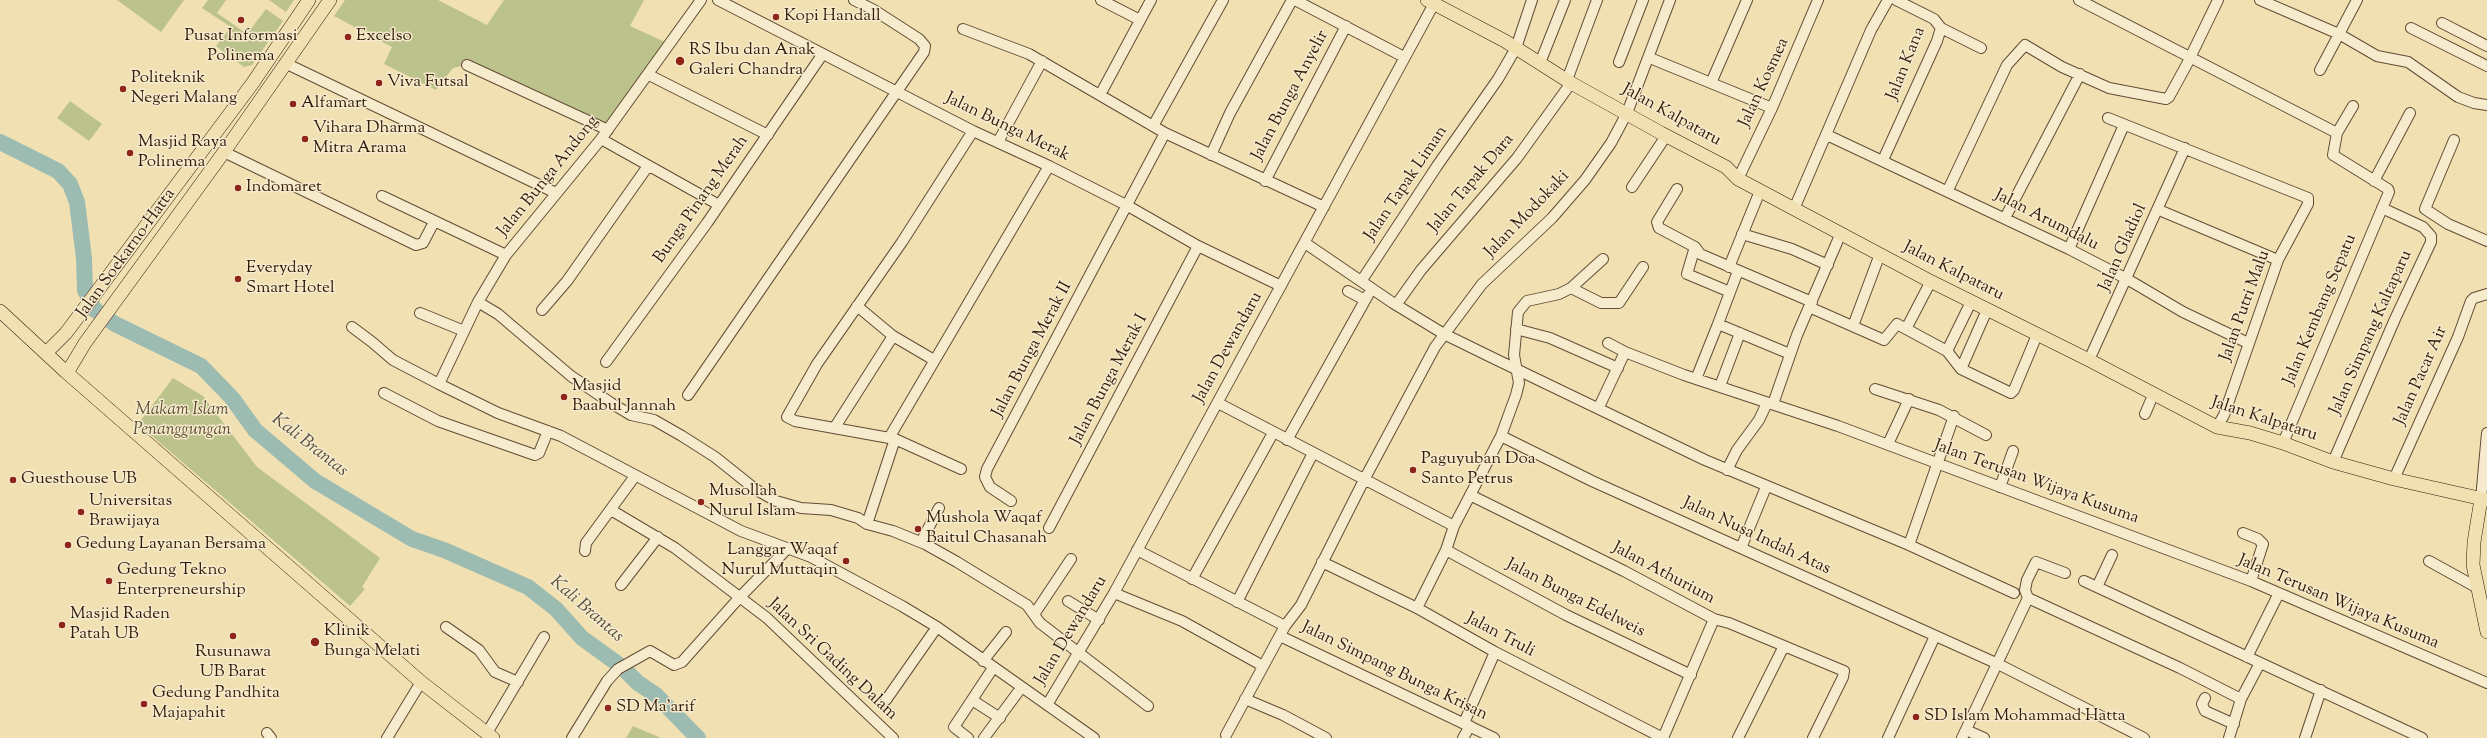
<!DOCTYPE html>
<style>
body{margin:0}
canvas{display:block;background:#f1e0b2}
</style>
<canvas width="2487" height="738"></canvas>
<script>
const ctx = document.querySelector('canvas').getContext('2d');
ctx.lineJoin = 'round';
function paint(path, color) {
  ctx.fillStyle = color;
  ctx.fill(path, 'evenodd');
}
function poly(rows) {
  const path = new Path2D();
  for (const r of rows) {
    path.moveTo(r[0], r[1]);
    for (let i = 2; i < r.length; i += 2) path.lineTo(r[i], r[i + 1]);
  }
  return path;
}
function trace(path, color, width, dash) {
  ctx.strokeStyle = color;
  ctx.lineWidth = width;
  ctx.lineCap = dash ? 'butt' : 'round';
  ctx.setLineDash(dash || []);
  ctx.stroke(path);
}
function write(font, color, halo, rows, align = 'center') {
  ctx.font = font + ' "Sorts Mill Goudy",serif';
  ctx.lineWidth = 3;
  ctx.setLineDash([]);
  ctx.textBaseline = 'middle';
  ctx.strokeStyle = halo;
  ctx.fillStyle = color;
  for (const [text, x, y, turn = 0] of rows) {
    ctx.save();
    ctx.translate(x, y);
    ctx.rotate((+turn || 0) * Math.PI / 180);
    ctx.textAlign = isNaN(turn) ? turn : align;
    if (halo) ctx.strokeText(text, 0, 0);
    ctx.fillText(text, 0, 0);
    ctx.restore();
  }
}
paint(poly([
 [117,0,184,0,161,32],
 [208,0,226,0,217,13,247,34,266,9,283,21,252,65,244,67,216,46,231,27,202,8],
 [269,0,294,0,286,12],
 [345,0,438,0,487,25,504,0,644,0,630,26,665,42,599,132,462,66,453,68,436,90,384,64,392,47,334,16],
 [70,101,102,124,89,141,57,118],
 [173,378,203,396,257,467,380,558,362,587,365,589,350,606,138,424],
 [633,726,661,738,626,738]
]), '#bcc28b');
trace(poly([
 [0,142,58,171,70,184,77,202,84,258,85,290,94,309,115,324,201,366,232,398,255,430,315,481,412,539,444,550,528,587,556,609,582,638,622,667,638,683,656,695,698,738]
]), '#9cbcb2', 16);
const minor = poly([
 [718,0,973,131,1049,166,1128,206,1198,246,1281,286],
 [1101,0,1140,20],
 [1295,0,1404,57],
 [2079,0,2337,133],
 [2260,0,2339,34,2377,56,2408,62,2458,97,2474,103,2487,105],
 [2442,23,2487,46],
 [1941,28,1981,48],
 [2411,28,2487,66],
 [963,29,1029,54,1165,133,1324,207],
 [1650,58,1772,108],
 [1619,62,1643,0],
 [285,63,556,193],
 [1540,63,1565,0],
 [467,65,608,130],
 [2320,70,2357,0],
 [649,75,768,135],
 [1567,80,1597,0],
 [1711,83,1747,0],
 [1100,95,1151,0],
 [2108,118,2308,198,2308,204,2278,260,2224,415,2217,427],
 [1153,126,1223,0],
 [1827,135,2069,249,2127,279,2183,312,2248,343],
 [601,139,719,205],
 [2454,140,2425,209,2448,224,2487,241],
 [998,142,1042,61],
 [224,152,416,245,423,243,434,222],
 [1211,155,1230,113,1292,0],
 [1883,160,1937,41,1941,28,1934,19,1896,0],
 [1738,179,1772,108,1818,0],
 [1265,181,1346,26],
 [2374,181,2410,113],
 [1632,187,1666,136],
 [1677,189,1657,222,1659,228,1695,247,1700,254,1812,302],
 [1948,190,2007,65,2025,45,2062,67,2109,88,2166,99,2169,97,2187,64,2218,0],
 [382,196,506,255],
 [1794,209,1871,30,1888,0],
 [2159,210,2278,260],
 [2005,218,2080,74],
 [1742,234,1792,249,1828,265],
 [1305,243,1393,303,1444,334,1493,358,1705,460,1909,545,2014,593],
 [1695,247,1687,274,1730,292],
 [2069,249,2124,125],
 [1729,267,1760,191],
 [1738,271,1718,324,1790,354],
 [1362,280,1437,166,1498,79,1516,48,1532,0],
 [1571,288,1601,303,1619,303,1643,267],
 [1348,291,1365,300],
 [478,302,498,314,571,376,611,403,631,415,654,420,682,436,715,457,755,489,776,501,801,508,831,510,858,518,867,524,893,531,925,544,957,562,1027,605,1040,623,1148,706],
 [1396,305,1421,270,1517,158,1571,83],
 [857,306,893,336,934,360],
 [1809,307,1884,340,1897,324,1947,351,1961,369,2011,393,2014,390,2037,335],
 [542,310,567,281,648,166],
 [420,313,464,331],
 [1853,326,1880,254],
 [352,327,372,342,393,360,439,384,498,413,561,436,741,531,811,557,902,606,937,627,1094,738],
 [1516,329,1550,338,1618,368],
 [1906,329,1931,281],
 [1608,343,1625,352],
 [1947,351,1971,302],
 [2089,360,2185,148],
 [606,362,707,223,822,55],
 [1961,369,1987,310],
 [1696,379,1718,324],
 [439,384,478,302,506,255,601,139,701,0],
 [1720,386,1740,333],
 [1875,389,1939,410,1986,435],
 [384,393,438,421,535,455,539,453,548,431],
 [688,395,924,52,925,46,919,39,874,10,854,0],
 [1218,403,1454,526],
 [1773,404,1797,335,1841,233],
 [1599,407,1625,352,1684,375,1838,426,2251,581,2487,683],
 [2145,414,2154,393],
 [835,427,893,336],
 [1501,436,1592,481,1998,664,2144,738],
 [889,438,1049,166],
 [1287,440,1368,295],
 [2283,443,2389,192,2388,189,2333,155,2337,133,2353,106],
 [1888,444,1909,399],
 [2333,462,2395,319,2431,242,2431,236,2423,227,2382,208],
 [961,469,895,439,795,421,787,417,817,364,902,242,973,131],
 [1727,470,1737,450,1759,420,1767,403],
 [2394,479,2458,337,2471,301,2474,298,2487,294],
 [2000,487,2013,451],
 [1470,495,1624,571,1714,619,1729,623,1844,671,1843,677,1813,738],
 [2481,499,2487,433],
 [1011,501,990,487,985,477,987,469,1165,133],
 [611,510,675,548,767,618,893,738],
 [867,524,895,439],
 [1049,528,1198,246],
 [2243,533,2258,539,2263,544,2251,581],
 [921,542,939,508],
 [1909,545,1954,416],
 [1741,548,1766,487],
 [1137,550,1285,626],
 [1446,550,1566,615,1691,675],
 [585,551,586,543,635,476],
 [2429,561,2476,587],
 [1322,562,1417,608,1495,652,1663,738,1714,619],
 [1192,579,1273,433],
 [2084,581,2422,738],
 [621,585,658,537],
 [2097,587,2112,555],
 [1114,593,1182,621,1263,666],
 [2028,598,2180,668,2241,699,2229,738],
 [1068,601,1099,620],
 [1237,602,1313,453],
 [1417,608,1446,550,1454,526,1501,436,1516,395,1519,383,1514,355,1518,312,1527,301,1559,294,1571,288,1603,259],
 [1035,613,1071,559],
 [446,627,479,650,495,672,518,682],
 [1280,636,1494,738],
 [2247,657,2279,593],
 [983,661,1006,632],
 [2205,698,2202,704,2205,711,2234,724],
 [1245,699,1283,715,1326,738],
 [2241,699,2260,663],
 [886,700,937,627],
 [972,700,1000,718],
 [1047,705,1114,593,1436,0],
 [1464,723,1495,652],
 [1966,730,1984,738],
 [267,733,271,738],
 [487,733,544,637],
 [1226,735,1285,626,1301,605,1364,480,1435,347,1482,284,1552,218,1585,180,1611,143,1627,113,1670,0],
 [387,738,421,682],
 [572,738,607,681,618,669,650,651,674,665,682,662,739,598,787,549],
 [968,738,954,727,993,668],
 [984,738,1021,688],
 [1463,738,1470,726],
 [1738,738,1784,646],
 [1888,738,1935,636],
 [1962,738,2028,598,2025,590,2027,580,2036,562,2065,573],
 [2305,738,2321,690]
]);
const major = poly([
 [1427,0,1505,41,1571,83,1661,133,1726,167,1738,179,1926,279,2089,360,2217,427,2250,433,2283,443,2333,462,2394,479,2487,500],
 [0,311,66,372,421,682,493,738],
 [46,353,66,333,252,84,309,0],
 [67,373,85,343,224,152,330,0],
 [2481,499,2474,542,2473,565,2487,632]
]);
trace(minor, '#624c34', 12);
trace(major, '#321a0a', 14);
trace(minor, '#f6ebcd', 10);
trace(major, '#f1e0b2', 13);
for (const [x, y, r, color] of [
 [776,17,4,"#8f2418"],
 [241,20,4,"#8f2418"],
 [348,37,4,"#8f2418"],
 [680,61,5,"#8f2418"],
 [379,83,4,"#8f2418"],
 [123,89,4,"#8f2418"],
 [293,104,4,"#8f2418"],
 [305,139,4,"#8f2418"],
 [130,153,4,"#8f2418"],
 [238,188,4,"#8f2418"],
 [238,279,4,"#8f2418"],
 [564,397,4,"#8f2418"],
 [1413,470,4,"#8f2418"],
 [13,480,4,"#8f2418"],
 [701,502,4,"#8f2418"],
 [81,512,4,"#8f2418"],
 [918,529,4,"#8f2418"],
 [68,545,4,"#8f2418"],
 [846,561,4,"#8f2418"],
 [109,581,4,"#8f2418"],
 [62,625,4,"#8f2418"],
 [233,636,4,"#8f2418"],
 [315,642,5,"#8f2418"],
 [144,704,4,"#8f2418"],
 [608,708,4,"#8f2418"],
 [1916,717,4,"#8f2418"]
]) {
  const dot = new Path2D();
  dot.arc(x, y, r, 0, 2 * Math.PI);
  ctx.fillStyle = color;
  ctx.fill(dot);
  trace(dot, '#f6ebcd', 1.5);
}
write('17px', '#321a0a', '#f6ebcd', [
 ["Kopi Handall",784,17],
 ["Pusat Informasi",241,37,"center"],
 ["Polinema",241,57,"center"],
 ["Excelso",356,37],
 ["RS Ibu dan Anak",689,51],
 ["Galeri Chandra",689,71],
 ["Politeknik",131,79],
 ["Negeri Malang",131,99],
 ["Viva Futsal",387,83],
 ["Alfamart",301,104],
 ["Vihara Dharma",313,129],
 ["Mitra Arama",313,149],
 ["Masjid Raya",138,143],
 ["Polinema",138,163],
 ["Indomaret",246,188],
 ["Everyday",246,269],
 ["Smart Hotel",246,289],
 ["Masjid",572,387],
 ["Baabul Jannah",572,407],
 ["Paguyuban Doa",1421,460],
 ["Santo Petrus",1421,480],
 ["Guesthouse UB",21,480],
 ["Musollah",709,492],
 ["Nurul Islam",709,512],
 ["Universitas",89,502],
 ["Brawijaya",89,522],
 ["Mushola Waqaf",926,519],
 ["Baitul Chasanah",926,539],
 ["Gedung Layanan Bersama",76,545],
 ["Langgar Waqaf",838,551,"right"],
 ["Nurul Muttaqin",838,571,"right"],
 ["Gedung Tekno",117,571],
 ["Enterpreneurship",117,591],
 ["Masjid Raden",70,615],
 ["Patah UB",70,635],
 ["Klinik",324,632],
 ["Bunga Melati",324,652],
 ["Rusunawa",233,653,"center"],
 ["UB Barat",233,673,"center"],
 ["Gedung Pandhita",152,694],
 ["Majapahit",152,714],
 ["SD Ma'arif",616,708],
 ["SD Islam Mohammad Hatta",1924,717]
], 'left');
write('17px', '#321a0a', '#f6ebcd', [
 ["Jalan Kana",1907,64,-68],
 ["Jalan Kosmea",1765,83,-65],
 ["Jalan Bunga Anyelir",1291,96,-62],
 ["Jalan Kalpataru",1671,116,29],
 ["Jalan Bunga Merak",1007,128,26],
 ["Jalan Bunga Andong",549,177,-51],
 ["Jalan Tapak Liman",1407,184,-56],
 ["Jalan Tapak Dara",1472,184,-50],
 ["Bunga Pinang Merah",702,200,-55],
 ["Jalan Modokaki",1528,215,-46],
 ["Jalan Arumdalu",2046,221,27],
 ["Jalan Gladiol",2124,248,-66],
 ["Jalan Soekarno-Hatta",127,254,-54],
 ["Jalan Kalpataru",1953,272,27],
 ["Jalan Putri Malu",2246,306,-70],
 ["Jalan Kembang Sepatu",2321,310,-67],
 ["Jalan Simpang Kaltaparu",2372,333,-66],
 ["Jalan Dewandaru",1229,348,-61],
 ["Jalan Bunga Merak II",1033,350,-62],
 ["Jalan Pacar Air",2422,376,-66],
 ["Jalan Bunga Merak I",1110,380,-62],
 ["Jalan Kalpataru",2264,420,18],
 ["Jalan Terusan Wijaya Kusuma",2036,483,20],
 ["Jalan Nusa Indah Atas",1756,537,25],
 ["Jalan Athurium",1663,574,28],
 ["Jalan Bunga Edelweis",1575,599,27],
 ["Jalan Terusan Wijaya Kusuma",2338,603,23],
 ["Jalan Dewandaru",1072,631,-59],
 ["Jalan Truli",1500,636,28],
 ["Jalan Sri Gading Dalam",832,660,43],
 ["Jalan Simpang Bunga Krisan",1394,672,26]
]);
write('italic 17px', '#5b4c31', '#f6ebcd', [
 ["Makam Islam",182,411],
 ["Penanggungan",182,431]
]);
write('italic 18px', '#524b3c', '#f6ebcd', [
 ["Kali Brantas",309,446,38],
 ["Kali Brantas",586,610,41]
]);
</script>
